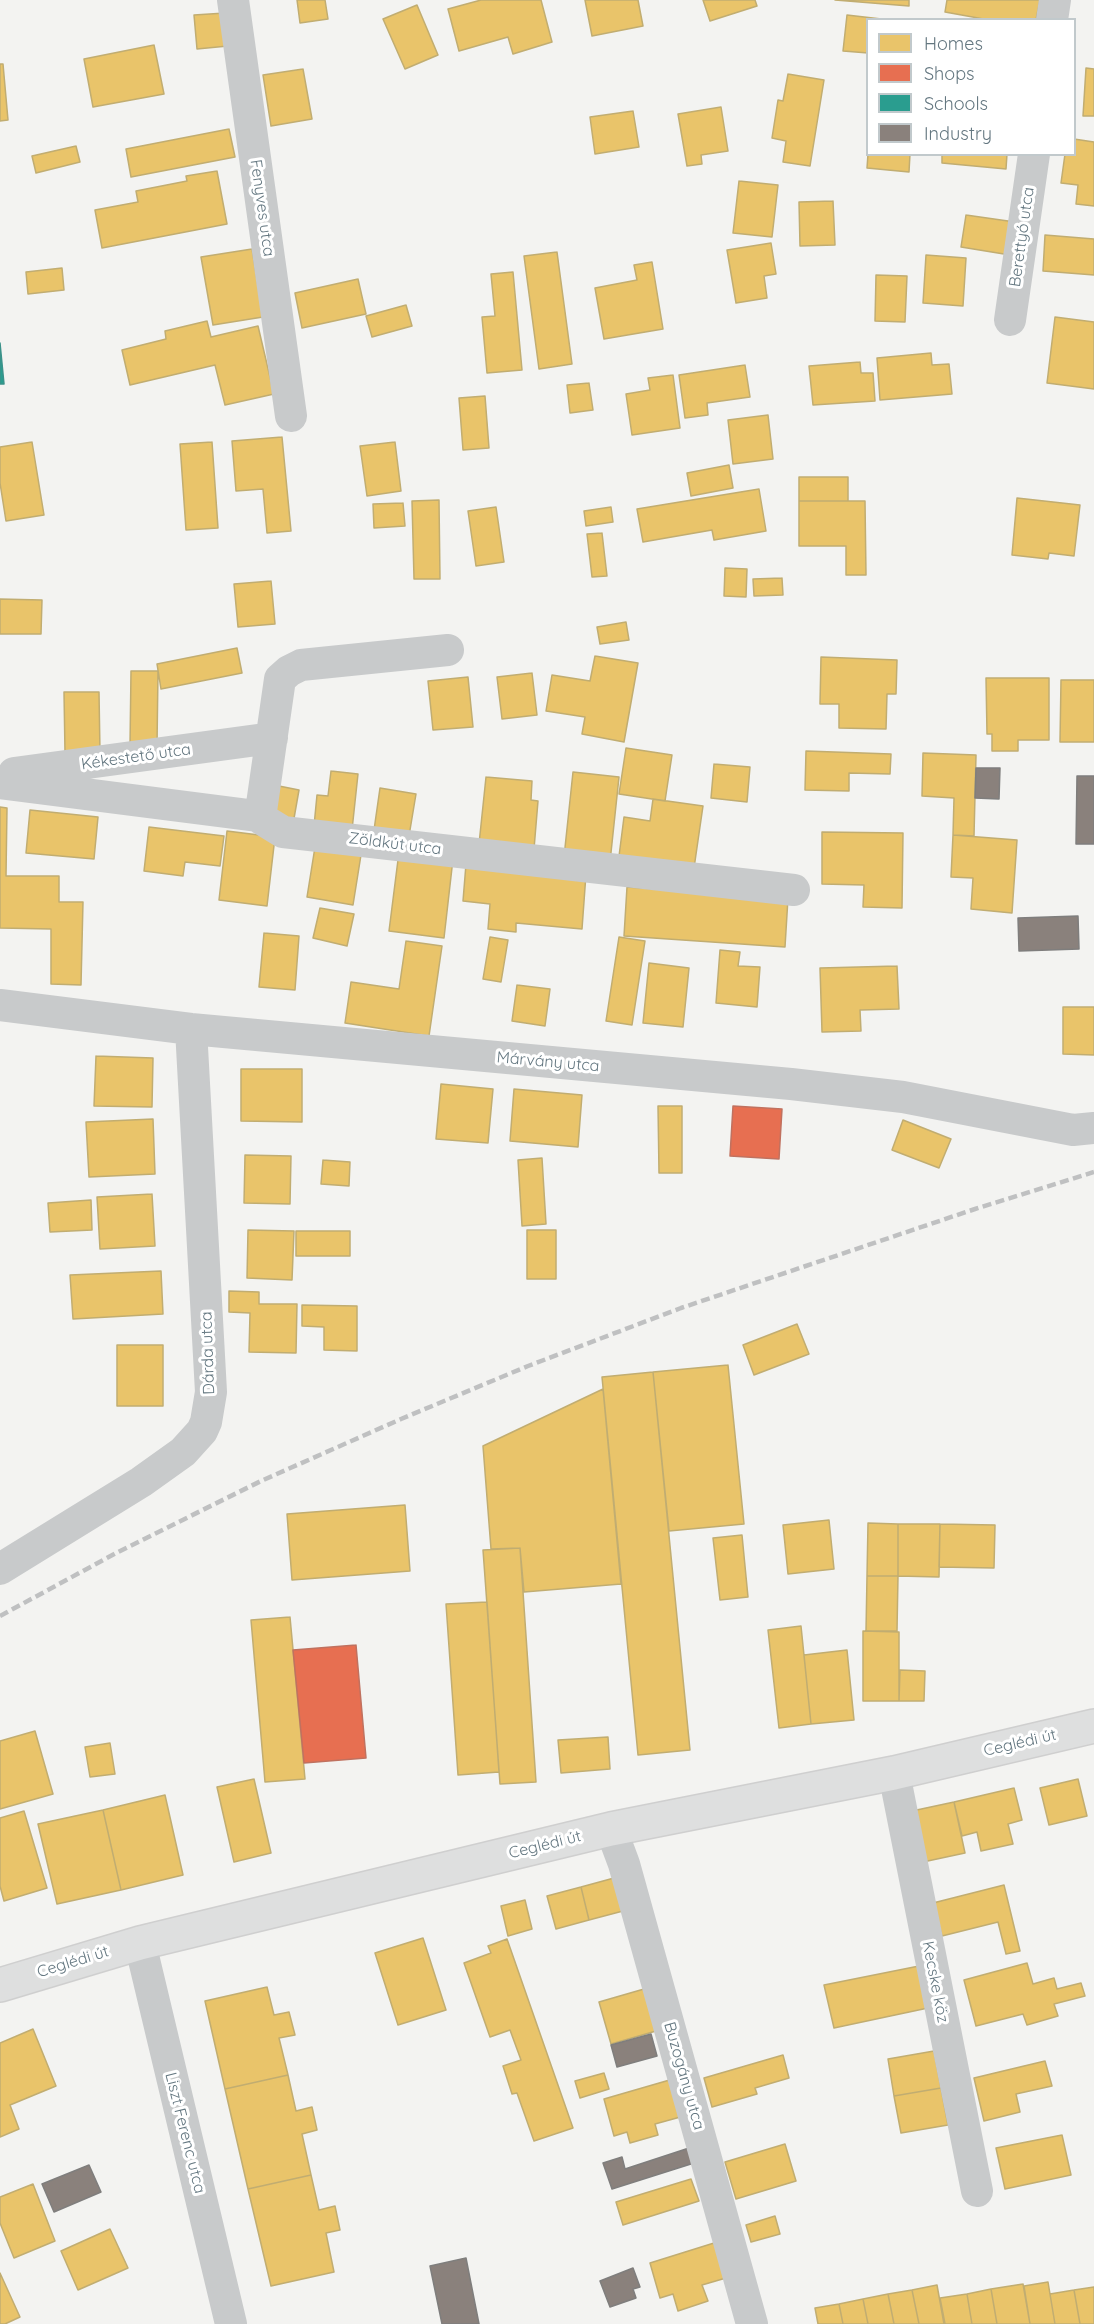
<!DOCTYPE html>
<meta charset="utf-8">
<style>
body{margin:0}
#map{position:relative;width:1094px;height:2324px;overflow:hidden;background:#f3f3f1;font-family:Quicksand,sans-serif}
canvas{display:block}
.legend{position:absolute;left:866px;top:18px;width:210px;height:138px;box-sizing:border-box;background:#fff;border:2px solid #c1c9cc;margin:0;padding:8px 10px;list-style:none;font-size:18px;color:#647780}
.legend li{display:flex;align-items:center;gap:12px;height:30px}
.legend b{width:30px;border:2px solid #c1c9cc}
</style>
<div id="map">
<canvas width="1094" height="2324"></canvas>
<ul class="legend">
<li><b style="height:16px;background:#e9c46a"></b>Homes</li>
<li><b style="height:16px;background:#e76f51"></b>Shops</li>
<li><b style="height:16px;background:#2a9d8f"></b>Schools</li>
<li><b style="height:16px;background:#8a817c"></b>Industry</li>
</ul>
</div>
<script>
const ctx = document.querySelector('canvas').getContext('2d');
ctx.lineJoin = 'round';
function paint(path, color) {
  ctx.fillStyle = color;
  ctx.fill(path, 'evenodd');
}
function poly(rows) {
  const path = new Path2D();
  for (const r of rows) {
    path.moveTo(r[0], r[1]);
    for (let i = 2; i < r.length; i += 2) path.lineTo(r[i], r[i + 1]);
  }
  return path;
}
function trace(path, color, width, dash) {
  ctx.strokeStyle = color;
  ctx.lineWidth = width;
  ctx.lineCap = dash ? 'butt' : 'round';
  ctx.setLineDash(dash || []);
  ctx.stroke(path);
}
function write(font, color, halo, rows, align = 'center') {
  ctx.font = font + ' Quicksand,sans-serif';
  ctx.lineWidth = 6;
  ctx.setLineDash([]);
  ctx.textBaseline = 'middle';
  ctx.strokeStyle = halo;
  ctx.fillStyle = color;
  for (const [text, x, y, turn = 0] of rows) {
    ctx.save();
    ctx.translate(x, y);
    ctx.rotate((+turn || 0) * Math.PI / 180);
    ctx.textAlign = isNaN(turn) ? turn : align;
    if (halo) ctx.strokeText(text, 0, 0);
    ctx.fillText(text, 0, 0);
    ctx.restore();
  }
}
const homes = poly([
 [297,0,325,0,328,19,300,23,297,0],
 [481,0,541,0,552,42,513,54,508,37,459,51,448,9,481,0],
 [585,0,638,0,643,26,592,36,585,0],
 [703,0,755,0,757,6,710,21,703,0],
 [835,0,909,0,909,6,835,0],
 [947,0,1040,0,1036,20,989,20,945,12,947,0],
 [417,5,438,55,405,69,383,19,417,5],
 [225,13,228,46,197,49,194,15,225,13],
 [847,15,890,20,868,20,868,53,843,51,847,15],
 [154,45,164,94,93,107,84,59,154,45],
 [0,64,3,64,8,120,0,121,0,64],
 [1086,68,1094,69,1094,116,1083,116,1086,68],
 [303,69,312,119,271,126,263,75,303,69],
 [788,74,824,80,810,166,783,162,786,141,772,138,778,100,783,101,788,74],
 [721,107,728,151,701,155,702,164,687,166,678,114,721,107],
 [633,111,639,147,595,154,590,117,633,111],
 [229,129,235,157,131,177,126,149,229,129],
 [1074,139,1094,142,1094,206,1076,204,1078,185,1061,183,1065,154,1074,154,1074,139],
 [76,146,80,162,36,173,32,156,76,146],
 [868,154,910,154,909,172,867,168,868,154],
 [942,154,1007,154,1006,169,942,163,942,154],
 [217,171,227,224,102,248,95,210,138,202,136,191,187,181,186,176,217,171],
 [739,181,778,185,772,237,733,233,739,181],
 [833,201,835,245,800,246,799,202,833,201],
 [966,215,1015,222,1010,255,961,247,966,215],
 [1045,235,1094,239,1094,275,1043,271,1045,235],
 [771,243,776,274,764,276,767,298,736,303,727,250,771,243],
 [252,249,263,317,213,325,201,257,252,249],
 [557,252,572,364,539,369,524,256,557,252],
 [926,255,966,258,963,306,923,303,926,255],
 [652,262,663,329,604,339,595,288,637,280,634,265,652,262],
 [62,268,64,290,28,294,26,272,62,268],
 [513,272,522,370,487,373,482,317,495,316,491,274,513,272],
 [876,275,907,276,905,322,875,321,876,275],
 [358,279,366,314,302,328,295,293,358,279],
 [406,305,412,326,372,337,366,316,406,305],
 [1055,317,1094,322,1094,389,1047,383,1055,317],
 [207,321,211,337,258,326,274,394,225,405,215,365,130,385,122,350,166,339,165,331,207,321],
 [931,353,932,365,949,364,952,394,880,400,877,358,931,353],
 [860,362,861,373,873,373,875,401,813,405,809,366,860,362],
 [745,365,750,397,707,403,708,415,685,418,679,375,745,365],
 [673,375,680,428,632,435,626,394,650,390,648,378,673,375],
 [589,383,593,410,570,413,567,385,589,383],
 [485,396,489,448,463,450,459,398,485,396],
 [768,415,773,459,733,464,728,420,768,415],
 [282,437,291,531,267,533,263,489,236,491,232,441,282,437],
 [32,442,44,515,6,521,0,483,0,447,32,442],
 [212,442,218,528,186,530,180,444,212,442],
 [395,442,401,491,367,496,360,446,395,442],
 [729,465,733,488,691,496,687,473,729,465],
 [799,477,848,477,848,501,799,501,799,477],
 [759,489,766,531,714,540,712,530,643,542,637,509,759,489],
 [1017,498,1080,505,1074,556,1049,553,1048,559,1012,555,1017,498],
 [439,500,440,579,414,579,412,501,439,500],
 [799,501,865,501,866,575,846,575,846,546,799,546,799,501],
 [403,503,405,526,374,528,373,504,403,503],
 [496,507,504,562,476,566,468,511,496,507],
 [611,507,613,522,586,526,584,511,611,507],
 [602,533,607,576,592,577,587,534,602,533],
 [725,568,747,569,746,597,724,596,725,568],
 [782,578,783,595,754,596,753,579,782,578],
 [271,581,275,624,238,627,234,584,271,581],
 [0,599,42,600,41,634,0,634,0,599],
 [626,622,629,640,600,644,597,627,626,622],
 [237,648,242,673,161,689,157,664,237,648],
 [595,656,638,663,624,742,582,734,585,717,546,711,552,675,590,681,595,656],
 [821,657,897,660,896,694,887,694,886,729,839,728,839,704,820,704,821,657],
 [131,671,158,671,157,746,130,746,131,671],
 [532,673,537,715,502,719,497,677,532,673],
 [468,677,473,727,433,730,428,681,468,677],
 [986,678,1049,678,1049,740,1018,740,1018,751,992,751,992,734,987,734,986,678],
 [1061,680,1094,680,1094,742,1060,742,1061,680],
 [64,692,99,692,100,753,65,753,64,692],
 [626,748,672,755,665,801,619,794,626,748],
 [806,751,891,754,890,774,849,773,849,791,805,790,806,751],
 [923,753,976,755,974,836,953,835,954,798,922,796,923,753],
 [714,764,750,767,747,802,711,798,714,764],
 [331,771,358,774,352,830,314,826,317,795,328,796,331,771],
 [573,772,619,777,610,862,564,857,573,772],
 [486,777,532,781,531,800,538,801,534,849,479,844,486,777],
 [279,786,299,790,293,824,273,820,279,786],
 [380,788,416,794,409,836,374,830,380,788],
 [653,799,703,806,693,875,618,864,624,817,650,821,653,799],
 [0,807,7,808,6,876,59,876,59,902,83,902,81,985,51,984,51,929,0,928,0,807],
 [30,810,98,817,94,859,26,853,30,810],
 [149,827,224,836,220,866,185,862,183,876,144,871,149,827],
 [227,831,275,837,267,906,219,900,227,831],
 [822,832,903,833,902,908,863,907,864,885,822,884,822,832],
 [953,835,1017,840,1012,913,971,909,973,878,951,877,953,835],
 [315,847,361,855,353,905,307,897,315,847],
 [399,852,453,859,444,938,389,931,399,852],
 [466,864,586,874,582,929,516,923,516,932,488,929,490,904,463,901,466,864],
 [627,887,788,898,785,947,624,936,627,887],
 [320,908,354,914,347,946,313,938,320,908],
 [264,933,299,936,295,990,259,987,264,933],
 [490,937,508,940,501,982,483,979,490,937],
 [619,937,645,941,632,1025,606,1021,619,937],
 [406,941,442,946,429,1036,345,1023,351,982,399,989,406,941],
 [720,950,740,952,738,966,760,967,757,1007,716,1003,720,950],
 [649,963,689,968,683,1027,643,1023,649,963],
 [897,966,899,1009,860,1010,861,1031,822,1032,820,968,897,966],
 [517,985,550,989,545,1026,512,1021,517,985],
 [1063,1007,1094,1007,1094,1055,1063,1054,1063,1007],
 [96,1056,153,1058,152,1107,94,1106,96,1056],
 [241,1069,302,1069,302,1122,241,1121,241,1069],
 [441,1084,493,1089,488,1143,436,1139,441,1084],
 [514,1089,582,1095,578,1147,510,1141,514,1089],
 [658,1106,682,1106,682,1173,659,1173,658,1106],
 [153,1119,155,1174,89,1177,86,1122,153,1119],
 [903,1120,951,1139,939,1168,892,1150,903,1120],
 [245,1155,291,1156,290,1204,244,1203,245,1155],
 [542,1158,546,1224,522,1226,518,1160,542,1158],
 [323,1160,350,1162,349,1186,321,1184,323,1160],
 [152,1194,155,1246,100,1249,97,1197,152,1194],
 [91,1200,92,1230,50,1232,48,1203,91,1200],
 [248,1230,294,1231,292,1280,247,1278,248,1230],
 [527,1230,556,1230,556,1279,527,1279,527,1230],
 [296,1231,350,1231,350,1256,296,1256,296,1231],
 [161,1271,163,1314,73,1319,70,1275,161,1271],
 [229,1291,259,1292,259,1304,297,1304,296,1353,249,1352,250,1313,229,1312,229,1291],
 [302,1305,357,1306,357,1351,324,1350,324,1327,302,1326,302,1305],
 [797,1324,809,1354,754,1375,743,1345,797,1324],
 [117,1345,163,1345,163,1406,117,1406,117,1345],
 [728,1365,744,1524,669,1531,653,1372,728,1365],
 [653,1372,690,1750,638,1755,602,1377,653,1372],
 [603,1389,621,1584,524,1592,520,1548,491,1549,483,1446,603,1389],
 [405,1505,410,1571,292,1580,287,1514,405,1505],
 [829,1520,834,1569,788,1574,783,1525,829,1520],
 [868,1523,898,1524,898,1576,867,1576,868,1523],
 [898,1524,940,1524,939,1577,898,1576,898,1524],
 [940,1524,995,1525,994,1568,939,1567,940,1524],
 [742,1535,748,1597,720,1600,713,1538,742,1535],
 [520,1548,536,1782,500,1784,483,1550,520,1548],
 [867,1576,898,1576,897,1631,866,1631,867,1576],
 [487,1602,499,1772,458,1775,446,1604,487,1602],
 [290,1617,305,1779,265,1782,251,1620,290,1617],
 [801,1626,811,1724,779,1728,768,1630,801,1626],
 [863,1631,899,1632,899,1701,863,1701,863,1631],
 [847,1650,854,1720,811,1724,804,1655,847,1650],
 [900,1670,925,1671,924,1701,899,1701,900,1670],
 [35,1731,53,1794,0,1809,0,1741,35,1731],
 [608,1737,610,1769,561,1773,558,1740,608,1737],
 [110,1743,115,1774,90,1777,85,1747,110,1743],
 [254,1779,271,1853,234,1862,217,1787,254,1779],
 [1078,1779,1087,1816,1049,1825,1040,1788,1078,1779],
 [1014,1788,1022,1820,1008,1824,1013,1844,981,1851,977,1832,962,1836,954,1802,1014,1788],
 [165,1795,183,1875,121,1890,103,1810,165,1795],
 [954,1802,965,1853,923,1862,912,1811,954,1802],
 [103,1810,121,1890,57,1904,38,1824,103,1810],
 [24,1811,47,1888,4,1901,0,1886,0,1818,24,1811],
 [614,1878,623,1911,589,1920,581,1887,614,1878],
 [1004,1885,1020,1951,1006,1954,998,1922,942,1936,933,1903,1004,1885],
 [581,1887,589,1920,556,1929,547,1896,581,1887],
 [525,1900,532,1929,508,1936,501,1906,525,1900],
 [423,1938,446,2010,398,2025,375,1953,423,1938],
 [507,1939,573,2128,534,2141,517,2093,512,2094,503,2066,521,2060,510,2030,490,2037,464,1963,491,1953,488,1946,507,1939],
 [1027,1963,1033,1984,1054,1978,1057,1989,1081,1983,1085,1996,1054,2004,1058,2016,1027,2025,1023,2014,976,2026,964,1980,1027,1963],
 [919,1966,928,2008,834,2028,824,1985,919,1966],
 [267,1987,274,2015,289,2012,295,2035,279,2038,288,2075,225,2089,205,2001,267,1987],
 [644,1989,656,2031,611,2044,599,2002,644,1989],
 [33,2029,56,2086,10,2105,19,2129,0,2137,0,2043,33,2029],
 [934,2051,941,2088,894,2096,888,2059,934,2051],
 [783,2055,789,2078,755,2088,757,2094,712,2107,704,2078,783,2055],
 [1045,2061,1052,2086,1016,2094,1020,2112,984,2121,974,2078,1045,2061],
 [604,2073,609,2089,580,2098,575,2081,604,2073],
 [288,2075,296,2111,312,2107,317,2130,302,2134,311,2175,248,2189,225,2089,288,2075],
 [673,2079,684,2116,655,2124,658,2135,630,2143,627,2132,614,2136,604,2099,673,2079],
 [941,2088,948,2125,901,2133,894,2096,941,2088],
 [1062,2135,1071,2175,1005,2189,996,2148,1062,2135],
 [785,2144,796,2181,736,2199,725,2162,785,2144],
 [311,2175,319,2210,335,2206,340,2230,326,2233,334,2272,271,2286,248,2189,311,2175],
 [691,2179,699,2201,623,2225,616,2202,691,2179],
 [33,2184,55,2241,14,2258,0,2223,0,2197,33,2184],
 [775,2216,780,2234,751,2242,746,2225,775,2216],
 [110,2229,128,2268,78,2290,61,2251,110,2229],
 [714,2243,726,2278,702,2285,708,2301,678,2311,673,2294,660,2298,650,2263,714,2243],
 [0,2273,20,2317,5,2324,0,2324,0,2273],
 [1048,2282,1055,2324,1030,2324,1024,2286,1048,2282],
 [1023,2284,1030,2324,997,2324,991,2289,1023,2284],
 [937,2285,944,2324,919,2324,912,2290,937,2285],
 [1094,2287,1094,2324,1080,2324,1074,2290,1094,2287],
 [991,2289,997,2324,972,2324,967,2294,991,2289],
 [912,2290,919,2324,894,2324,888,2294,912,2290],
 [1074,2290,1080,2324,1055,2324,1050,2294,1074,2290],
 [888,2294,894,2324,868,2324,863,2299,888,2294],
 [967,2294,972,2324,945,2324,940,2298,967,2294],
 [863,2299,868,2324,843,2324,839,2304,863,2299],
 [839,2304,843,2324,818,2324,815,2308,839,2304]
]);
paint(homes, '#e9c46a');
trace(homes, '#c1ad71', 1.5);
const shops = poly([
 [733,1106,782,1109,779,1159,730,1156,733,1106],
 [356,1645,366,1758,304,1763,293,1650,356,1645]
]);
paint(shops, '#e76f51');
trace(shops, '#c0715f', 1.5);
const schools = poly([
 [0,343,4,384,0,384,0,343]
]);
paint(schools, '#2a9d8f');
trace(schools, '#3b928a', 1.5);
const industry = poly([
 [976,768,1000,768,999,799,975,798,976,768],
 [1077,776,1094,776,1094,844,1076,844,1077,776],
 [1078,916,1079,949,1019,951,1018,918,1078,916],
 [651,2034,657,2056,617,2067,611,2045,651,2034],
 [689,2148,694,2163,612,2189,603,2163,622,2157,625,2169,689,2148],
 [89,2165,101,2192,54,2212,42,2184,89,2165],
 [466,2258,479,2324,442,2324,430,2266,466,2258],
 [633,2268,640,2287,633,2289,636,2298,610,2307,600,2281,633,2268]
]);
paint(industry, '#8a817c');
trace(industry, '#7f7e7d', 1.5);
const major = poly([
 [0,1985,140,1943,611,1829,894,1773,1094,1726]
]);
trace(major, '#cfcfcf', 36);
trace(poly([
 [233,0,291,416],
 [1052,20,1055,0],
 [1010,320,1034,154],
 [14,773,272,738],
 [0,783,257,816,283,832,794,890],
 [260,818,280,679,289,671,301,665,448,650],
 [0,1005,191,1029,791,1084,903,1097,1073,1130,1094,1128],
 [0,1569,141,1482,183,1452,202,1431,206,1422,211,1392,191,1029],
 [894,1773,977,2191],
 [611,1829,624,1864,752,2324],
 [140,1943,231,2324]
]), '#c8cacb', 32);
trace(major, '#dedfdf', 33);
trace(poly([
 [0,1616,118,1552,261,1481,401,1419,528,1366,681,1308,975,1209,1094,1172]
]), '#bfc0c1', 4.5, [9, 4.5]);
write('16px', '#647780', '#fff', [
 ["Fenyves utca",262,208,82],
 ["Berettyó utca",1022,237,-82],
 ["Kékestető utca",136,757,-8],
 ["Zöldkút utca",395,844,7],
 ["Márvány utca",548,1062,5],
 ["Dárda utca",208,1353,-92],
 ["Ceglédi út",1020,1743,-13],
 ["Ceglédi út",545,1845,-14],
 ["Ceglédi út",73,1962,-17],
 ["Kecske köz",935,1982,79],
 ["Buzogány utca",684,2076,74],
 ["Liszt Ferenc utca",185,2133,76]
]);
</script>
